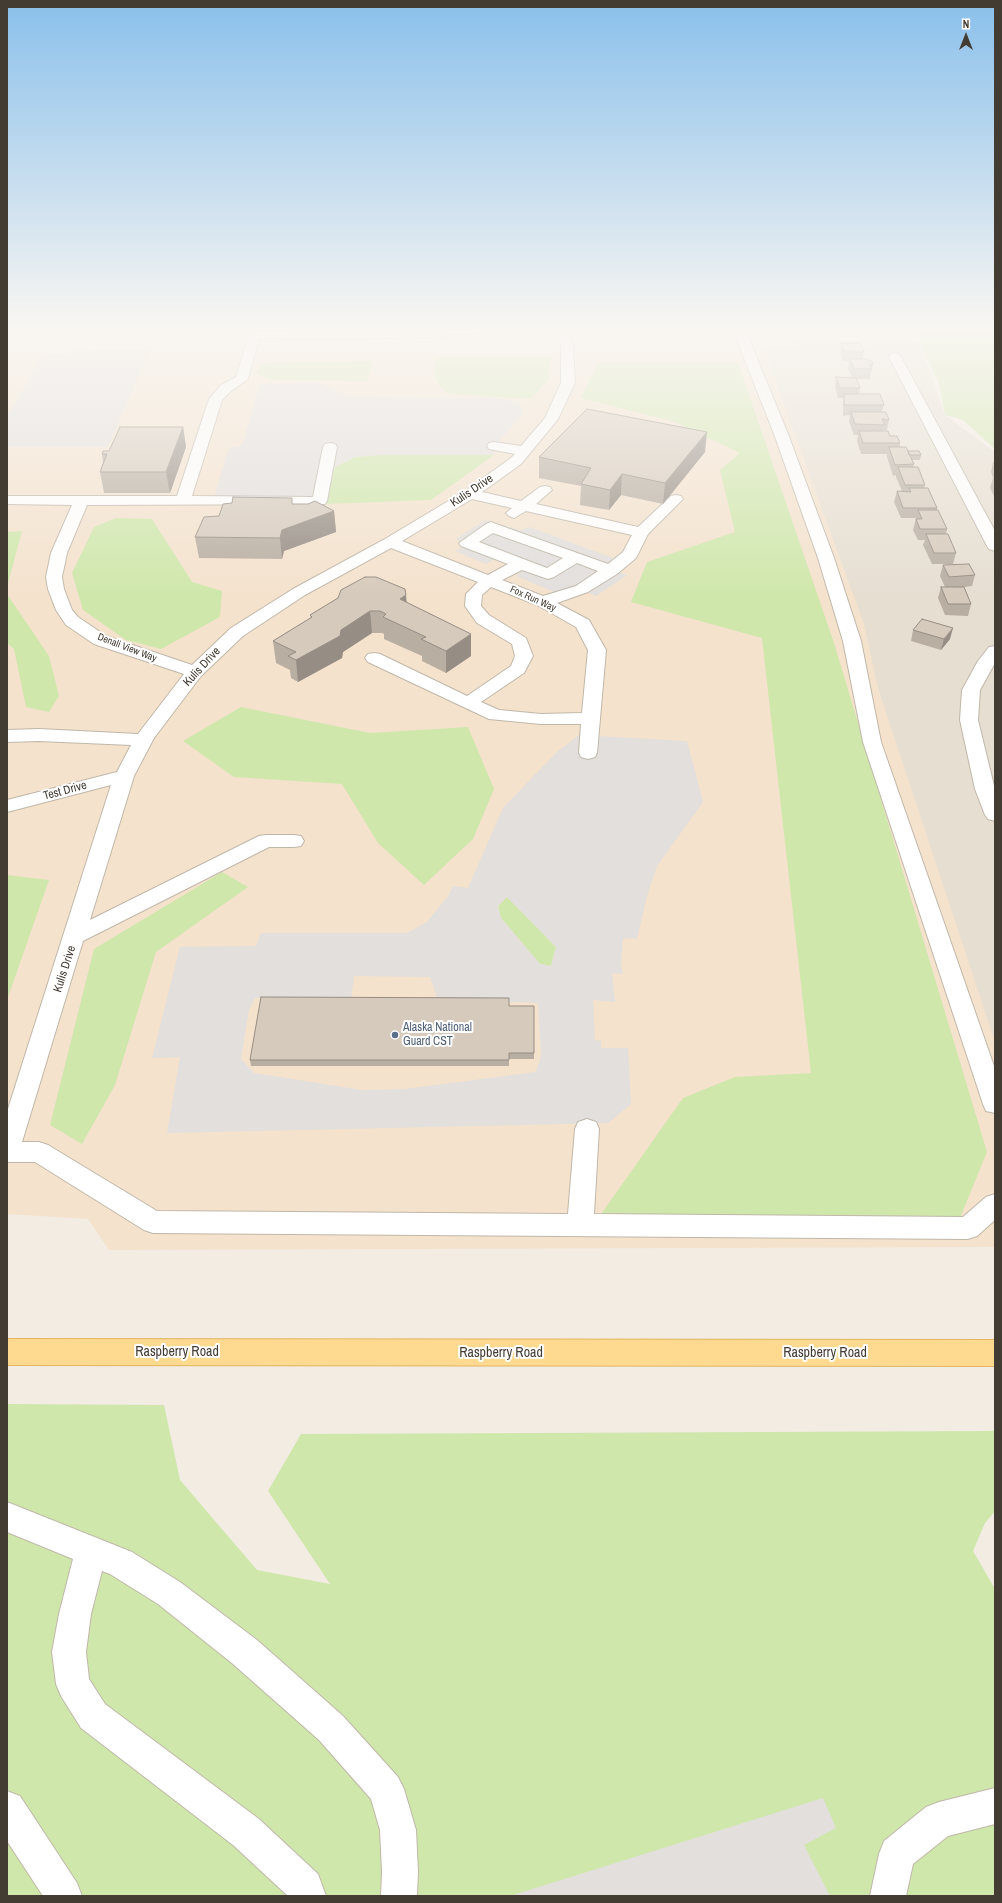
<!DOCTYPE html>
<style>
body{margin:0}
#map{position:relative;width:1002px;height:1903px;overflow:hidden;background:#f2ece3;font-family:"Archivo Narrow",sans-serif}
canvas{display:block}
.frame{position:absolute;inset:0;border:8px solid #433c33;pointer-events:none}
.north{position:absolute;left:946px;top:16px;width:40px;height:40px;-webkit-text-stroke:3px #fff;paint-order:stroke;rotate:0deg;font-size:11px;font-weight:700;line-height:16px;text-align:center;color:#433c33}
.north::after{content:'';display:block;margin:auto;width:14px;height:18px;background:#433c33;clip-path:polygon(50% 0,100% 100%,50% 72%,0 100%)}
</style>
<div id="map">
<canvas width="1002" height="1903"></canvas>
<div class="frame"></div>
<div class="north">N</div>
</div>
<script>
const ctx = document.querySelector('canvas').getContext('2d');
ctx.lineJoin = 'round';
function paint(path, color) {
  ctx.fillStyle = color;
  ctx.fill(path, 'evenodd');
}
function poly(rows) {
  const path = new Path2D();
  for (const r of rows) {
    path.moveTo(r[0], r[1]);
    for (let i = 2; i < r.length; i += 2) path.lineTo(r[i], r[i + 1]);
  }
  return path;
}
function trace(path, color, width, dash) {
  ctx.strokeStyle = color;
  ctx.lineWidth = width;
  ctx.lineCap = dash ? 'butt' : 'round';
  ctx.setLineDash(dash || []);
  ctx.stroke(path);
}
function write(font, color, halo, rows, align = 'center') {
  ctx.font = font + ' "Archivo Narrow",sans-serif';
  ctx.lineWidth = 4;
  ctx.setLineDash([]);
  ctx.textBaseline = 'middle';
  ctx.strokeStyle = halo;
  ctx.fillStyle = color;
  for (const [text, x, y, turn = 0] of rows) {
    ctx.save();
    ctx.translate(x, y);
    ctx.rotate((+turn || 0) * Math.PI / 180);
    ctx.textAlign = isNaN(turn) ? turn : align;
    if (halo) ctx.strokeText(text, 0, 0);
    ctx.fillText(text, 0, 0);
    ctx.restore();
  }
}
paint(poly([
 [792,339,919,341,945,415,995,452,995,1045,764,348,795,348]
]), '#e6ded1');
paint(poly([
 [7,329,789,329,795,349,764,349,864,624,878,688,995,1042,995,1247,109,1250,88,1219,7,1214]
]), '#f4e2cd');
paint(poly([
 [913,329,995,329,995,449,963,420,945,415,939,383],
 [551,356,548,380,531,399,449,394,440,386,434,374,436,357],
 [373,361,367,381,271,380,255,373,260,365,269,363],
 [598,363,738,363,834,643,987,1152,960,1218,599,1217,683,1098,735,1077,811,1073,762,638,631,602,647,562,735,532,720,470,740,453,675,422,581,398],
 [380,455,494,455,431,500,325,504,335,467,355,457],
 [116,518,152,519,192,582,222,591,220,617,161,649,126,640,83,610,72,573,94,527],
 [22,531,7,587,7,532],
 [7,594,49,656,59,696,49,712,26,707,14,649,7,643],
 [241,707,370,733,468,727,494,789,473,839,424,885,378,843,342,784,234,777,183,741],
 [222,872,248,887,156,952,115,1085,82,1144,50,1125,94,949],
 [7,875,49,880,7,1000],
 [507,897,556,947,551,966,540,964,501,918,498,906],
 [7,1404,164,1405,180,1480,257,1570,330,1584,268,1491,301,1434,995,1431,995,1511,985,1523,973,1551,995,1589,995,1896,7,1896]
]), '#cfe7ab');
paint(poly([
 [150,349,108,447,7,447,7,417,41,358,49,354,71,354,72,351],
 [318,382,344,395,361,397,495,398,509,400,520,404,523,410,522,414,500,440,494,455,380,455,355,457,335,467,331,474,325,504,312,505,311,509,214,498,229,447,242,446,260,384],
 [485,520,521,530,530,527,621,561,610,569,627,575,596,596,581,590,569,598,516,576,524,570,495,559,486,564,455,551,466,545,456,539],
 [579,735,687,741,703,802,657,866,647,896,637,939,623,938,621,965,623,974,612,973,615,1002,593,1000,595,1040,601,1041,601,1048,628,1048,631,1104,608,1123,167,1133,180,1057,152,1058,180,947,256,946,261,933,407,933,427,922,448,896,453,886,468,888,503,808,557,752],
 [507,897,556,947,551,966,540,964,501,918,498,906],
 [354,976,430,977,438,1000,538,1003,541,1056,536,1072,405,1089,362,1090,254,1073,241,1059,249,1010,255,998,351,999],
 [823,1798,836,1828,804,1845,830,1896,510,1896]
]), '#e2dfdc');
const minor = poly([
 [484,329,478,333,432,337,259,339,248,379,231,391,222,400,192,496,313,497,323,447,325,444,330,443,335,444,337,447,327,501,325,504,87,505,67,553,62,577,64,589,72,610,78,617,106,636,192,665,231,628,293,589,385,539,465,491,511,458,515,454,489,449,487,446,489,443,494,442,521,446,545,418,561,383,561,343,553,329,565,329,573,343,575,383,558,419,521,464,482,492,521,501,540,487,545,486,550,487,552,490,536,504,638,527,671,496,676,495,681,496,683,499,648,534,636,558,617,574,588,592,557,603,589,620,606,650,597,753,595,757,588,759,581,757,579,753,581,724,541,724,489,719,368,662,365,658,368,654,374,653,380,654,467,696,511,666,515,656,512,644,477,623,465,606,466,594,478,582,391,548,305,595,243,636,201,676,154,738,134,776,90,920,259,836,266,835,294,835,301,836,304,841,301,846,294,847,269,847,83,941,22,1142,39,1142,48,1145,157,1211,568,1214,575,1129,578,1122,587,1119,596,1122,599,1129,594,1214,963,1217,986,1197,995,1194,995,1220,977,1236,968,1239,153,1233,144,1230,35,1162,7,1162,7,1112,111,785,7,812,7,800,117,772,131,745,39,741,7,742,7,730,39,729,138,734,184,674,94,644,66,625,56,610,48,589,46,577,51,553,72,505,7,504,7,496,177,496,209,399,221,385,236,377,250,332,484,329],
 [472,499,512,508,506,513,509,516,514,518,526,511,632,535,623,552,608,564,496,524,491,522,486,524,459,543,461,546,508,564,488,575,402,541,472,499],
 [493,533,563,558,547,568,479,542,493,533],
 [577,563,598,571,576,586,543,596,502,580,522,570,548,579,554,577,577,563],
 [491,587,537,605,576,627,588,650,582,713,541,714,499,710,481,702,524,673,533,656,526,638,489,615,481,606,482,595,491,587],
 [602,329,614,329,615,334,609,338,605,337,602,329],
 [730,329,743,329,747,334,788,434,834,558,861,641,881,742,995,1069,995,1113,986,1111,983,1104,863,742,843,641,818,558,774,434,735,335,730,329],
 [895,353,899,354,901,357,995,531,995,551,989,549,987,546,889,357,891,354,895,353],
 [995,646,995,663,980,690,978,720,995,790,995,821,988,819,985,815,975,789,960,720,962,690,978,661,989,647,995,646],
 [7,1502,132,1552,180,1582,257,1640,343,1716,398,1777,404,1789,416,1830,418,1872,417,1896,381,1896,382,1872,380,1830,371,1799,319,1740,233,1664,158,1604,110,1574,102,1571,91,1614,86,1652,89,1679,105,1704,259,1819,318,1874,326,1896,288,1896,233,1845,81,1728,61,1696,56,1684,52,1652,59,1614,73,1559,7,1532,7,1502],
 [995,1788,995,1824,948,1836,913,1864,906,1896,870,1896,879,1854,884,1841,926,1807,939,1802,995,1788],
 [7,1791,20,1796,77,1883,82,1896,43,1896,7,1841,7,1791]
]);
const major = poly([
 [7,1339,995,1340,995,1366,7,1365,7,1339]
]);
trace(minor, '#c0b7a9', 2);
trace(major, '#e3b560', 2);
paint(minor, '#fff');
paint(major, '#fed990');
paint(poly([
 [841,343,864,352,863,359,873,364,870,379,856,379,860,388,859,394,884,405,882,412,889,420,887,430,884,430,883,431,900,443,900,447,908,451,921,455,920,460,912,460,914,464,913,467,925,485,924,488,937,508,937,510,947,529,946,534,956,553,953,564,932,564,923,545,925,540,918,540,913,530,916,518,901,518,894,502,897,491,902,491,896,477,896,475,893,476,887,457,887,454,861,454,857,441,858,435,854,435,849,422,850,415,843,416,843,404,844,398,838,398,835,387,836,377,852,377,848,369,849,361,843,361,840,353],
 [183,427,186,447,170,493,104,493,100,472,103,463,102,454,109,451],
 [705,452,663,504,621,495,609,510,580,505,581,486,539,478,539,457],
 [993,462,995,462,995,498,990,488,993,478,991,472],
 [293,504,334,511,336,532,284,551,282,559,199,558,195,537,219,516],
 [943,565,975,575,972,586,964,587,971,604,968,616,945,615,938,598,941,587,945,587,940,576],
 [407,603,471,656,446,673,422,661,422,656,384,639,384,634,382,633,372,633,343,652,342,658,298,682,291,678,290,670,276,663,273,641,311,618,310,615],
 [913,630,950,639,941,650,911,641],
 [509,1006,534,1053,534,1059,509,1059,509,1066,251,1066,250,1060]
]), '#b8aea2');
paint(poly([
 [183,427,186,447,170,493,166,472],
 [707,432,705,452,663,504,665,483],
 [622,474,621,495,609,510,610,490],
 [334,511,336,532,284,551,282,559,280,538,282,530],
 [406,595,408,617,400,599],
 [370,611,372,633,343,652,342,658,298,682,296,660,341,630],
 [953,628,950,639,941,650,944,639],
 [471,634,471,656,446,673,446,651]
]), '#968d84');
const building = poly([
 [841,343,860,343,864,352,845,352,841,343],
 [850,359,867,359,868,361,872,361,873,364,869,364,872,369,854,369,850,359],
 [836,377,856,378,860,388,840,388,836,377],
 [844,394,880,394,884,405,844,405,844,394],
 [587,409,707,432,665,483,622,474,610,490,581,484,591,468,539,457,587,409],
 [851,412,886,412,889,420,882,419,885,425,855,424,851,412],
 [120,427,183,427,166,472,100,472,107,454,102,454,103,451,109,451,120,427],
 [859,431,888,431,890,436,897,436,900,443,863,443,859,431],
 [889,447,906,447,914,464,895,465,889,447],
 [908,451,919,451,921,455,909,455,908,451],
 [898,467,918,467,925,485,905,485,898,467],
 [909,488,928,488,937,508,903,508,897,491,911,492,909,488],
 [233,497,292,498,292,504,308,504,315,501,334,511,282,530,280,538,195,537,204,517,219,516,223,504,232,503,233,497],
 [918,510,938,510,947,529,920,529,916,519,922,519,918,510],
 [926,534,948,534,956,553,934,553,926,534],
 [969,564,975,575,949,577,943,565,969,564],
 [365,577,376,577,405,589,406,595,400,599,471,634,446,651,421,639,426,637,383,617,386,614,380,611,370,611,341,630,340,636,296,660,288,656,296,652,273,641,312,617,310,615,338,598,341,590,365,577],
 [941,587,964,587,971,604,948,604,941,587],
 [922,619,953,628,944,639,913,630,922,619],
 [261,997,509,998,509,1006,534,1006,534,1053,509,1053,509,1060,250,1060,261,997]
]);
paint(building, '#d6cabc');
trace(building, '#968d84', 1);
const sky = ctx.createLinearGradient(0, 0, 0, 596);
sky.addColorStop(0, '#8ac0eb');
sky.addColorStop(0.55, '#f9f6f2');
sky.addColorStop(1, '#f9f6f200');
ctx.fillStyle = sky;
ctx.fillRect(0, 0, 1002, 596);
for (const [x, y, r, color] of [
 [395,1035,4,"#5c6f8a"]
]) {
  const dot = new Path2D();
  dot.arc(x, y, r, 0, 2 * Math.PI);
  ctx.fillStyle = color;
  ctx.fill(dot);
  trace(dot, '#fff', 1.5);
}
write('10px', '#433c33', '#fff', [
 ["Fox Run Way",533,599,24],
 ["Denali View Way",127,648,21]
]);
write('12px', '#433c33', '#fff', [
 ["Kulis Drive",472,491,-34],
 ["Kulis Drive",202,667,-47],
 ["Test Drive",65,791,-15],
 ["Kulis Drive",65,969,-72]
]);
write('12px', '#4e5e75', '#fff', [
 ["Alaska National",403,1028],
 ["Guard CST",403,1042]
], 'left');
write('14px', '#433c33', '#fff', [
 ["Raspberry Road",177,1352],
 ["Raspberry Road",501,1353],
 ["Raspberry Road",825,1353]
]);
</script>
